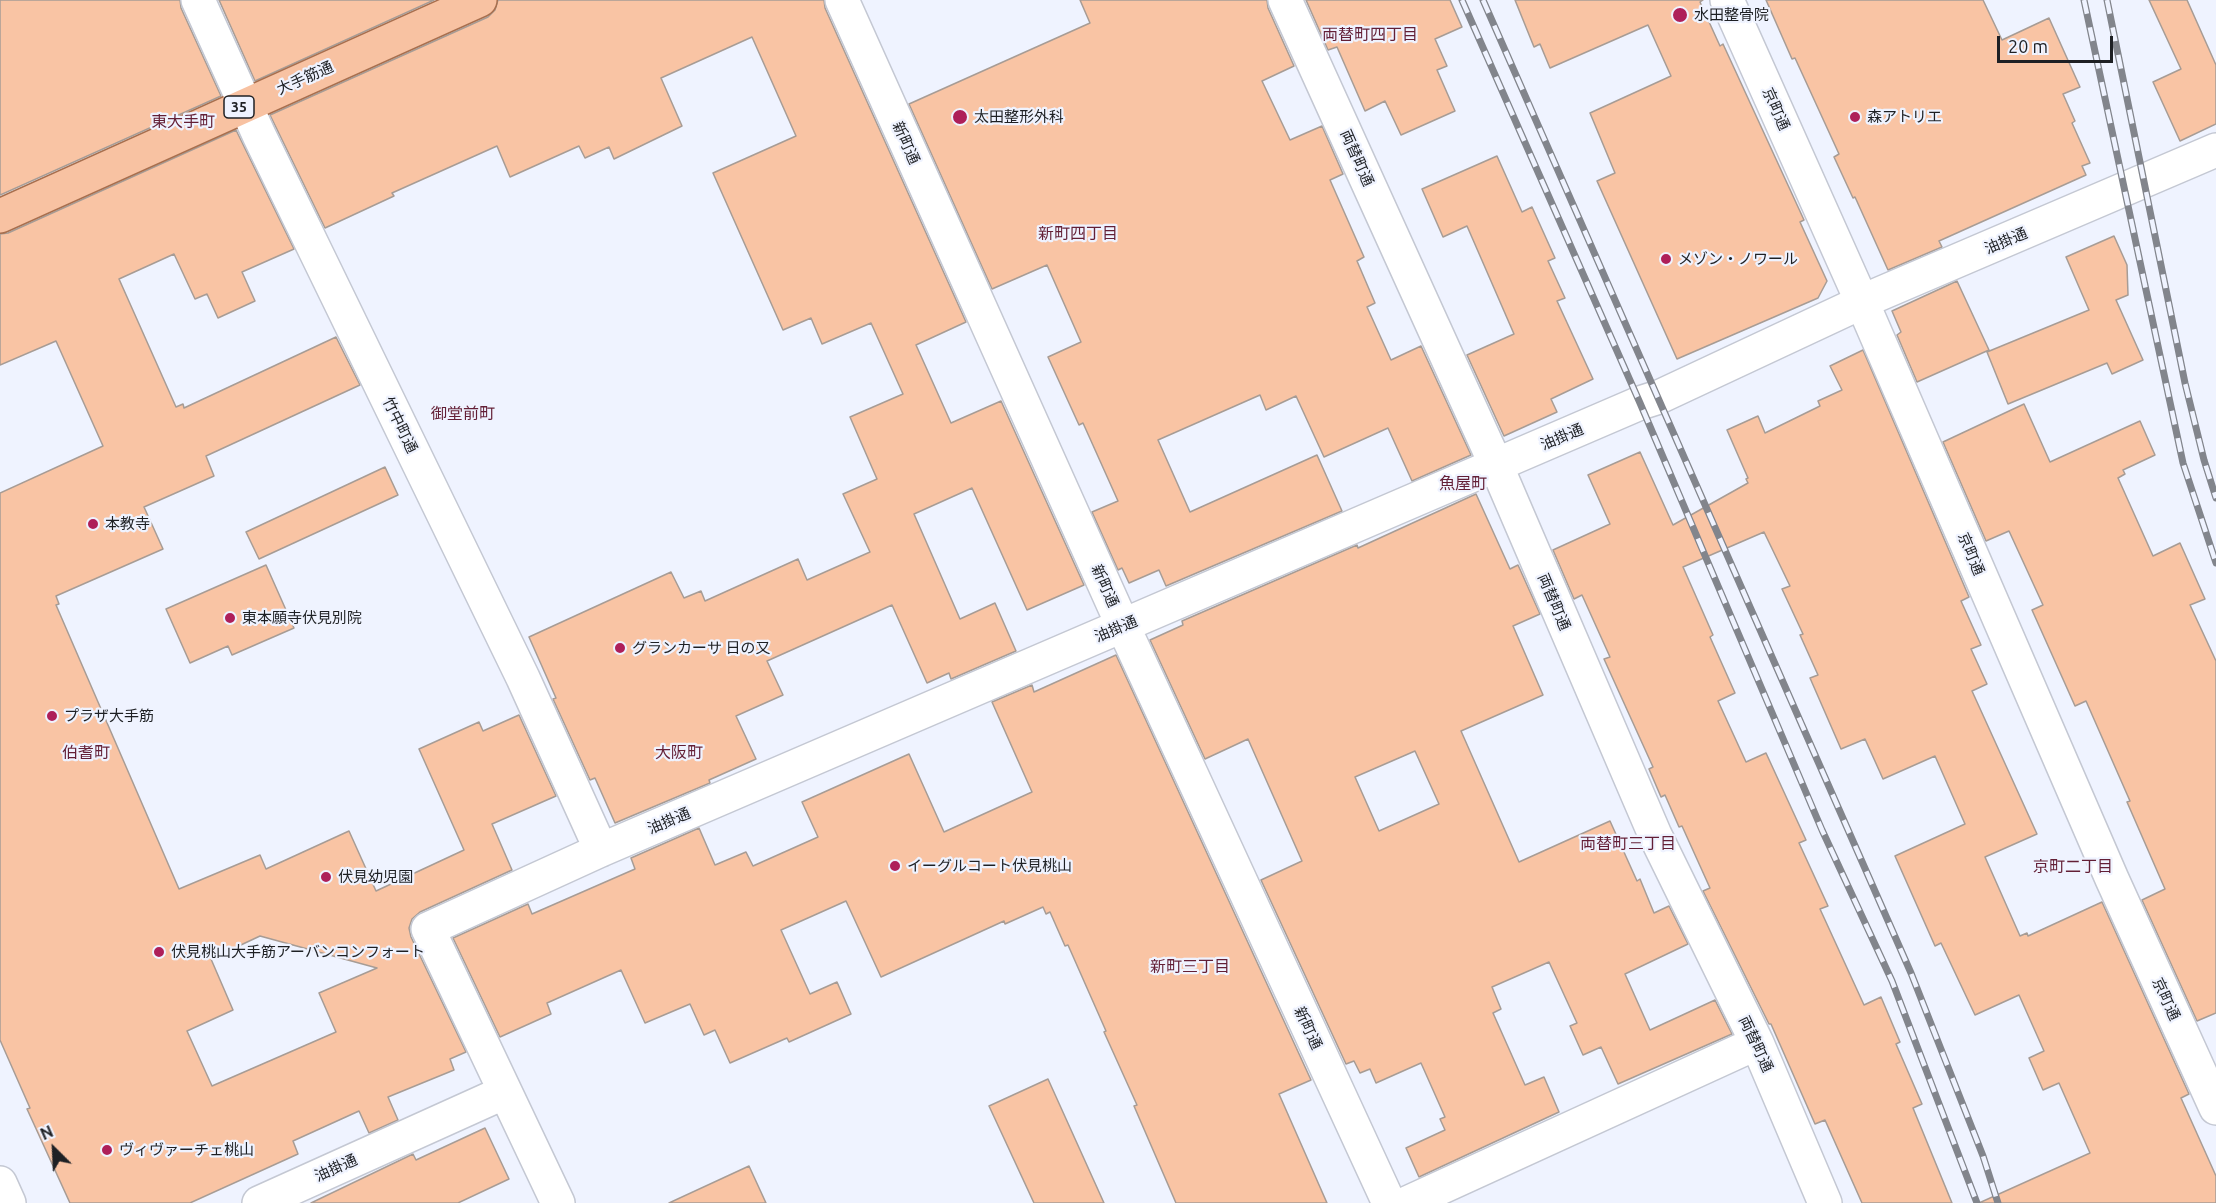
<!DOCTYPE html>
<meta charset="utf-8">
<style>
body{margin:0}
#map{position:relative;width:2216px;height:1203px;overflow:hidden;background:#eff3ff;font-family:Ubuntu,sans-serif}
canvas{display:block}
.north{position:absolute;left:24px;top:1119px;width:60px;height:60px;-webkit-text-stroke:4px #eff3ff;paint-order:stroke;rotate:336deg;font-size:16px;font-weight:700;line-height:24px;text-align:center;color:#1e2024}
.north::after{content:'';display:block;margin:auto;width:21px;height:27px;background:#1e2024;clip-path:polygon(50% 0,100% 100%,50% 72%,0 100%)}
.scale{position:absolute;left:1997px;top:36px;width:116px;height:27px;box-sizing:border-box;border:3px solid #1e2024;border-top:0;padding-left:8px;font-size:18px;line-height:21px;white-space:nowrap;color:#1e2024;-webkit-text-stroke:4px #eff3ff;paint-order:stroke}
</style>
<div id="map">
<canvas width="2216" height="1203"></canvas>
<div class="north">N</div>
<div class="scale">20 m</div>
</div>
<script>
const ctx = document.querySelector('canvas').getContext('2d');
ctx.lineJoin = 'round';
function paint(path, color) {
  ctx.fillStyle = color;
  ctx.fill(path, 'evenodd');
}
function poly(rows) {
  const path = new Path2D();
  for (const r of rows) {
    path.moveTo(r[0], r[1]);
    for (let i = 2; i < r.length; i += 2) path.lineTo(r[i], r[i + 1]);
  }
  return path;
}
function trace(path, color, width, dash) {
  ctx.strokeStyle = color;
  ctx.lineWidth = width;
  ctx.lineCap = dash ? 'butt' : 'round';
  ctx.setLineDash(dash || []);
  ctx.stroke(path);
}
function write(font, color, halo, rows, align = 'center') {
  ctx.font = font + ' Ubuntu,"Noto Sans JP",sans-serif';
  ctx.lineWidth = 4.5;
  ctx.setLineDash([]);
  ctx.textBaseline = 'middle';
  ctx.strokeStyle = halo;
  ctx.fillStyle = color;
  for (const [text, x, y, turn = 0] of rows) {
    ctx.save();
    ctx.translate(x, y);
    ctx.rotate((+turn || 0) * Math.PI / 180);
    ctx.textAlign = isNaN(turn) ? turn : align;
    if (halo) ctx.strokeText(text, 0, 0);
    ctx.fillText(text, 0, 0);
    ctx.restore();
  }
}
const building = poly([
 [0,0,180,0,181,8,221,96,0,195,0,0],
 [219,0,434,0,255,81,219,0],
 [498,0,824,0,825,8,966,322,916,345,951,423,1001,401,1084,585,1027,610,972,488,914,514,960,619,995,603,1016,651,951,679,949,673,927,683,892,605,767,661,783,695,736,716,756,759,709,780,710,783,615,823,595,778,590,780,553,699,556,698,529,637,671,572,684,598,701,591,705,601,798,559,807,580,870,552,843,494,877,479,850,417,903,394,871,323,822,344,811,318,783,330,713,173,796,136,752,37,661,78,682,126,614,159,609,147,585,158,579,146,510,177,497,146,392,193,394,196,325,228,270,115,488,17,495,10,498,0],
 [1080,0,1267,0,1268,8,1294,66,1262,81,1290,140,1322,126,1343,174,1330,180,1364,257,1357,261,1375,303,1367,307,1391,360,1421,346,1471,455,1412,481,1388,428,1324,457,1296,396,1266,410,1260,395,1158,440,1190,512,1317,455,1342,511,1166,586,1159,570,1129,583,1122,568,1118,570,1092,512,1118,501,1083,423,1079,425,1048,357,1081,342,1047,265,992,289,909,104,1090,23,1080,0],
 [1306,0,1450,0,1462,27,1435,39,1447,66,1437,70,1455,111,1401,135,1385,101,1365,111,1337,47,1328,50,1306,0],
 [1515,0,1703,0,1700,2,1720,46,1723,44,1804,220,1800,222,1827,281,1818,298,1677,359,1597,181,1615,173,1590,113,1671,76,1648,25,1550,68,1540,44,1534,47,1515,0],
 [1766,0,1983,0,2002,40,2049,18,2080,87,2063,94,2075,121,2072,123,2090,163,2082,166,2086,175,1939,241,1942,247,1888,270,1855,197,1853,198,1834,157,1839,154,1795,58,1792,59,1766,0],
 [2149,0,2187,0,2216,65,2216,124,2180,141,2153,82,2181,69,2149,0],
 [236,130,294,249,242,272,255,301,218,318,207,294,195,299,174,254,119,279,176,407,183,404,184,408,336,337,360,385,206,456,214,476,144,507,163,549,56,596,59,604,56,605,179,889,260,855,266,869,349,831,376,891,464,850,419,749,479,722,483,731,519,715,556,796,492,824,512,870,420,912,412,919,409,928,411,937,466,1052,450,1059,454,1070,388,1097,398,1120,369,1133,359,1111,293,1141,298,1154,190,1203,70,1203,27,1109,30,1108,0,1040,0,493,103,446,56,341,0,365,0,234,8,233,236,130],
 [260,936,377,968,319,993,336,1032,212,1086,187,1031,233,1010,211,959,260,936],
 [1497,156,1522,212,1532,207,1555,258,1548,261,1565,298,1557,301,1593,379,1551,399,1557,412,1504,436,1467,355,1514,334,1467,226,1443,237,1422,189,1497,156],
 [2114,236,2127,265,2128,295,2116,300,2143,360,2112,374,2107,363,2008,404,1987,352,2089,310,2066,257,2114,236],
 [1957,281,1989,350,1917,382,1897,335,1901,332,1892,311,1957,281],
 [1863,350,1969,597,1961,601,1981,645,1971,649,1987,684,1972,691,2037,834,1985,857,2020,936,2027,933,2028,936,2102,902,2189,1094,2181,1098,2216,1176,2216,1203,1979,1203,2090,1153,2059,1083,2043,1090,2029,1058,2044,1051,2019,995,1975,1015,1941,943,1935,946,1895,856,1965,824,1935,756,1883,779,1865,739,1841,749,1810,678,1818,675,1800,635,1803,634,1782,589,1790,586,1764,532,1683,567,1713,635,1710,637,1735,693,1718,701,1746,762,1766,753,1806,840,1799,843,1828,906,1820,909,1864,1005,1881,997,1900,1042,1896,1044,1922,1104,1913,1108,1952,1203,1862,1203,1825,1120,1815,1124,1771,1024,1769,1024,1703,891,1710,888,1682,826,1679,827,1665,795,1661,797,1649,769,1653,767,1604,659,1610,657,1582,595,1574,599,1553,550,1610,524,1588,475,1640,452,1673,525,1748,483,1746,479,1748,478,1727,430,1758,416,1765,433,1820,406,1818,401,1842,390,1830,366,1863,350],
 [2024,404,2050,462,2140,421,2155,455,2123,470,2125,474,2118,478,2153,556,2180,543,2205,599,2190,605,2216,661,2216,1013,2197,1021,2142,900,2165,889,2127,802,2130,801,2086,701,2075,706,2032,610,2043,605,2009,531,1986,541,1943,442,2024,404],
 [385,467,398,495,259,559,246,532,385,467],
 [1476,494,1510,569,1518,565,1540,614,1513,626,1543,695,1461,731,1519,862,1610,821,1637,881,1640,879,1654,913,1669,906,1688,944,1625,974,1650,1030,1715,1000,1732,1034,1618,1084,1601,1047,1583,1055,1570,1026,1577,1023,1549,962,1492,987,1501,1009,1493,1013,1525,1085,1544,1077,1559,1112,1419,1177,1406,1148,1445,1130,1440,1119,1445,1117,1421,1063,1376,1083,1370,1069,1360,1073,1354,1061,1346,1064,1261,880,1302,861,1248,739,1205,759,1150,640,1183,625,1182,621,1357,545,1358,548,1476,494],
 [1415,751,1439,804,1379,831,1355,777,1415,751],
 [266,565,294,628,232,655,228,646,190,663,166,609,266,565],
 [1116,655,1311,1080,1279,1094,1327,1203,1176,1203,1134,1106,1137,1105,1104,1032,1106,1031,1068,945,1065,946,1050,912,1046,914,1043,907,1005,924,1004,921,881,977,846,901,781,930,810,994,837,982,851,1014,789,1042,787,1038,730,1063,715,1030,704,1035,690,1004,645,1023,621,970,547,1003,551,1014,500,1037,453,938,528,904,532,914,635,869,631,858,699,828,715,865,746,852,753,866,818,837,802,802,909,754,944,832,1032,792,992,702,1032,685,1034,692,1116,655],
 [1048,1079,1104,1203,1034,1203,989,1106,1048,1079],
 [485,1128,509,1179,458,1203,311,1203,413,1154,416,1160,485,1128],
 [749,1166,766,1203,669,1203,749,1166]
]);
paint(building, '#f9c4a4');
trace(building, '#a79c95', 1.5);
const minor = poly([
 [198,0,259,135,523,678,601,850],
 [842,0,1123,626,1389,1203],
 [1285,0,1496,465,1655,835,1757,1043,1825,1203],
 [1727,0,1862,302,2112,879,2216,1108],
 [0,1183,9,1203],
 [259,1203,505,1092],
 [558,1203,428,929,601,850,1640,403,1659,397,1877,295,2216,150],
 [1407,1203,1757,1043]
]);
const major = poly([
 [0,216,480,0]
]);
trace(minor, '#c4c8d3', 36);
trace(major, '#a86f4e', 36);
trace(minor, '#fff', 33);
trace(major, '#f8c2a2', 33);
const rail = poly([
 [1462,0,1640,403,1822,830,1892,981,1977,1203],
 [1483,0,1911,973,1983,1156,1998,1203],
 [2084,0,2183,463,2216,563],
 [2107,0,2185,383,2204,460,2216,498]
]);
trace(rail, '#82858c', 7);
trace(rail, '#eff3ff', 4.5, [14]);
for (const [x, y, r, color] of [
 [1680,15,8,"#ae1f59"],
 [960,117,8,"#ae1f59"],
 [1855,117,6,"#ae1f59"],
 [1666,259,6,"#ae1f59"],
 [93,524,6,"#ae1f59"],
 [230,618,6,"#ae1f59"],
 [620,648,6,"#ae1f59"],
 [52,716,6,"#ae1f59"],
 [895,866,6,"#ae1f59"],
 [326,877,6,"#ae1f59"],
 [159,952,6,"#ae1f59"],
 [107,1150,6,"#ae1f59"]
]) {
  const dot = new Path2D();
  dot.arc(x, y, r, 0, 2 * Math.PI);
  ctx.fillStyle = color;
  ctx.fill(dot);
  trace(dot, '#eff3ff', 2);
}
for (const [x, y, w] of [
 [239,107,30]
]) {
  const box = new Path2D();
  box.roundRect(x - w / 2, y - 11, w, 22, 4.5);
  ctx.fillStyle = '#eff3ff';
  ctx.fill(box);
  trace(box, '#1e2024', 1.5);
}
write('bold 14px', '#1e2024', null, [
 ["35",239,107]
]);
write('15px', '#1e2024', '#eff3ff', [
 ["水田整骨院",1694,15],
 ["太田整形外科",974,117],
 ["森アトリエ",1867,117],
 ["メゾン・ノワール",1678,259],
 ["本教寺",105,524],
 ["東本願寺伏見別院",242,618],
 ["グランカーサ 日の又",632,648],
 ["プラザ大手筋",64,716],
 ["イーグルコート伏見桃山",907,866],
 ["伏見幼児園",338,877],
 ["伏見桃山大手筋アーバンコンフォート",171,952],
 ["ヴィヴァーチェ桃山",119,1150]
], 'left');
write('15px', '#1e2024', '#eff3ff', [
 ["大手筋通",305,78,-24],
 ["京町通",1776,109,66],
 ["新町通",906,143,66],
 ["両替町通",1357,158,66],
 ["油掛通",2006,241,-23],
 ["竹中町通",400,425,64],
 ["油掛通",1562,437,-23],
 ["京町通",1971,554,67],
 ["新町通",1105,586,66],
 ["両替町通",1554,602,67],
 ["油掛通",1116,629,-23],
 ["油掛通",669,821,-23],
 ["京町通",2166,999,65],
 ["新町通",1308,1028,65],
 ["両替町通",1756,1044,65],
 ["油掛通",336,1168,-24]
]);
write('16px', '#631f36', '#eff3ff', [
 ["両替町四丁目",1370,35],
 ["東大手町",183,122],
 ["新町四丁目",1078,234],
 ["御堂前町",463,414],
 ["魚屋町",1463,484],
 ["伯耆町",86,753],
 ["大阪町",679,753],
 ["両替町三丁目",1628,844],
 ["京町二丁目",2073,867],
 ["新町三丁目",1190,967]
]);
</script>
